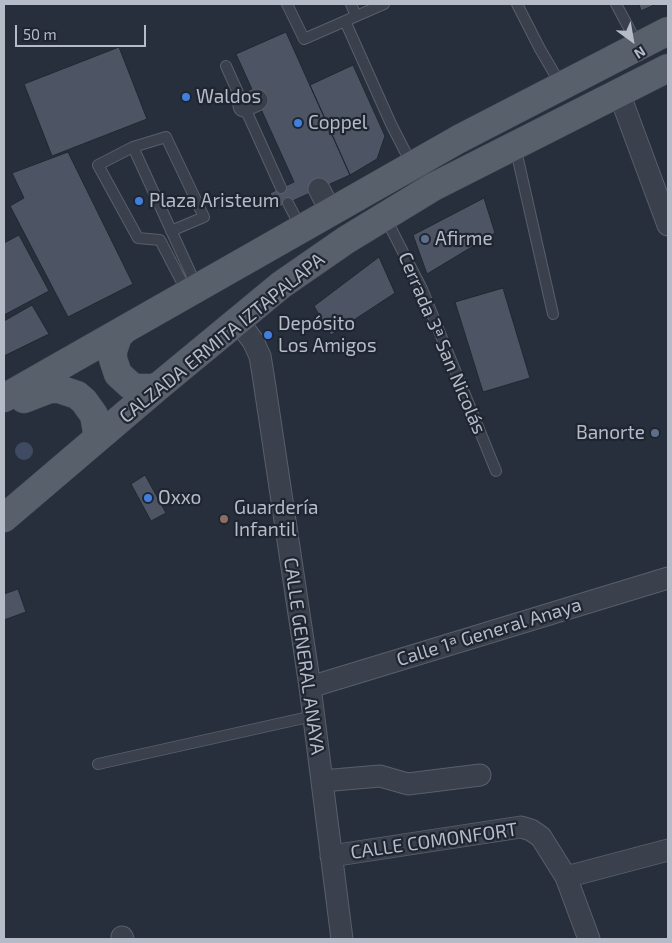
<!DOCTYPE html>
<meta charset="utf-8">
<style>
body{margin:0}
#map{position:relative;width:672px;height:943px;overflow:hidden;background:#272f3c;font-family:"Exo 2",sans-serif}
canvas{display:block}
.frame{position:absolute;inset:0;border:5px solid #b6bcc7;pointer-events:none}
.north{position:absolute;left:607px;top:15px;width:50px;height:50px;-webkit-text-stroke:4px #1f2631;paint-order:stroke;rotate:148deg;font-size:14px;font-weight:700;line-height:20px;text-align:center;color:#b6bcc7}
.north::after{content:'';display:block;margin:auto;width:18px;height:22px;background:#b6bcc7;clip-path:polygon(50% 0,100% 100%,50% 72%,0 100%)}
.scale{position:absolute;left:15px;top:25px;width:131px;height:22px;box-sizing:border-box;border:2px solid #b6bcc7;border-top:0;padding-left:6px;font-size:15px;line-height:18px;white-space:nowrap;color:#b6bcc7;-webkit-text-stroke:4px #1f2631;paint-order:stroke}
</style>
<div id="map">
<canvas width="672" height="943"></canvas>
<div class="frame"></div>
<div class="north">N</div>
<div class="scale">50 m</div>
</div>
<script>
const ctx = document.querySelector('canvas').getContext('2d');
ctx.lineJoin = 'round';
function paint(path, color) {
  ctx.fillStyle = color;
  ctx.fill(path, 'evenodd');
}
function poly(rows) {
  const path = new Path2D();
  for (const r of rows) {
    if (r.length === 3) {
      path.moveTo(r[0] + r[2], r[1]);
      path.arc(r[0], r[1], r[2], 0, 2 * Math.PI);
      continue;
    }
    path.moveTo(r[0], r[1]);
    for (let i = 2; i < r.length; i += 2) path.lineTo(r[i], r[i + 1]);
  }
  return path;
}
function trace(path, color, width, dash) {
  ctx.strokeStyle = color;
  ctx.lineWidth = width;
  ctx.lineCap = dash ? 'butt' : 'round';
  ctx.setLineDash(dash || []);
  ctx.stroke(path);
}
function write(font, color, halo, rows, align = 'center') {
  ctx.font = font + ' "Exo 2",sans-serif';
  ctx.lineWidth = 4.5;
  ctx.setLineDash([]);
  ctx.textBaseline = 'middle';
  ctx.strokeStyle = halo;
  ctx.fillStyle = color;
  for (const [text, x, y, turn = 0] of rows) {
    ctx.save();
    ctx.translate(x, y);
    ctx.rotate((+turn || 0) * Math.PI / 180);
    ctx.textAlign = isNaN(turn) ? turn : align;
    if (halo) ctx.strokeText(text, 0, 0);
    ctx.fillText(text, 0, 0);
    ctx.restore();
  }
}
paint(poly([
 [24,451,9]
]), '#3e4b63');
const building = poly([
 [639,4,656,4,641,11,639,4],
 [286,32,350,175,277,208,270,193,294,182,236,54,286,32],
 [119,47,147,119,52,156,24,84,119,47],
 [353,65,385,136,377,159,350,175,310,85,353,65],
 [68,152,133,284,68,317,10,206,24,198,12,173,68,152],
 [484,198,495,233,427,274,413,235,484,198],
 [19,235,49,291,4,315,4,243,19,235],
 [379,257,395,293,331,335,314,306,379,257],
 [503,288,530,378,483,392,455,302,503,288],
 [32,305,49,334,4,356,4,321,32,305],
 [145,475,166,513,151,521,131,484,145,475],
 [18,589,26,612,4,620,4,594,18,589]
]);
paint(building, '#4d5564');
trace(building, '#212833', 1);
const lane = poly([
 [287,4,304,39,384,4],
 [351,4,356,16],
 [517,4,540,49,561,85],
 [616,4,638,45],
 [345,21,391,124,412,165],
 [226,66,281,188],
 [515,146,553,314],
 [133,147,197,287],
 [288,203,301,228],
 [385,217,422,289,496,471],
 [171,231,204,217,166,137,133,147,98,165,138,238,160,240,187,292],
 [98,764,313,716]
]);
const street = poly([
 [619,93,668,225],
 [244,106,257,100],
 [319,189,331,212],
 [238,321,253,341,260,356,263,374,310,687,342,939],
 [310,687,668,578],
 [322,781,380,776,408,784,480,775],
 [331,856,521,827,531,830,541,837,566,877,589,939],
 [566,877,668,850],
 [122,937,123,939]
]);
const primary = poly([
 [124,330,118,336,113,351,113,359,118,374,130,385,137,388,153,388,160,385],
 [4,398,459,139,668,31],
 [24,399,50,389,59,389,77,395,84,401,94,415,97,432,95,440],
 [4,518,160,385,281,285,346,240,433,187,668,68]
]);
trace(lane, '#585f6a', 12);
trace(street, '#585f6a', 23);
trace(primary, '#434a55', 29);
trace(lane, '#3a414c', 10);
trace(street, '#3a414c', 21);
trace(primary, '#58606c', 28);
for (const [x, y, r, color] of [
 [186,97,5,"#3f7fe0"],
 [298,123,5,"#3f7fe0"],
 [139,201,5,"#3f7fe0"],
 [425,239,5,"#5c6f8a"],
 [268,335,5,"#3f7fe0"],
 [655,433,5,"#5c6f8a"],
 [148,498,5,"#3f7fe0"],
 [224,519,5,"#8d6e63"]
]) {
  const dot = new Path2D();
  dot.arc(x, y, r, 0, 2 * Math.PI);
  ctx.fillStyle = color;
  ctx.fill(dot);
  trace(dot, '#1f2631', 2);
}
write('19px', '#b6bcc7', '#1f2631', [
 ["Waldos",196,97],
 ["Coppel",308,123],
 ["Plaza Aristeum",149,201],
 ["Afirme",435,239],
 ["Depósito",278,324],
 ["Los Amigos",278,346],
 ["Banorte",645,433,"right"],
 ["Oxxo",158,498],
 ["Guardería",234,508],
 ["Infantil",234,530]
], 'left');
write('19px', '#b6bcc7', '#1f2631', [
 ["CALZADA ERMITA IZTAPALAPA",222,338,-39],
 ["Cerrada 3ª San Nicolás",442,343,67],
 ["Calle 1ª General Anaya",489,632,-17],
 ["CALLE GENERAL ANAYA",304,656,82],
 ["CALLE COMONFORT",434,841,-8]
]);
</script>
